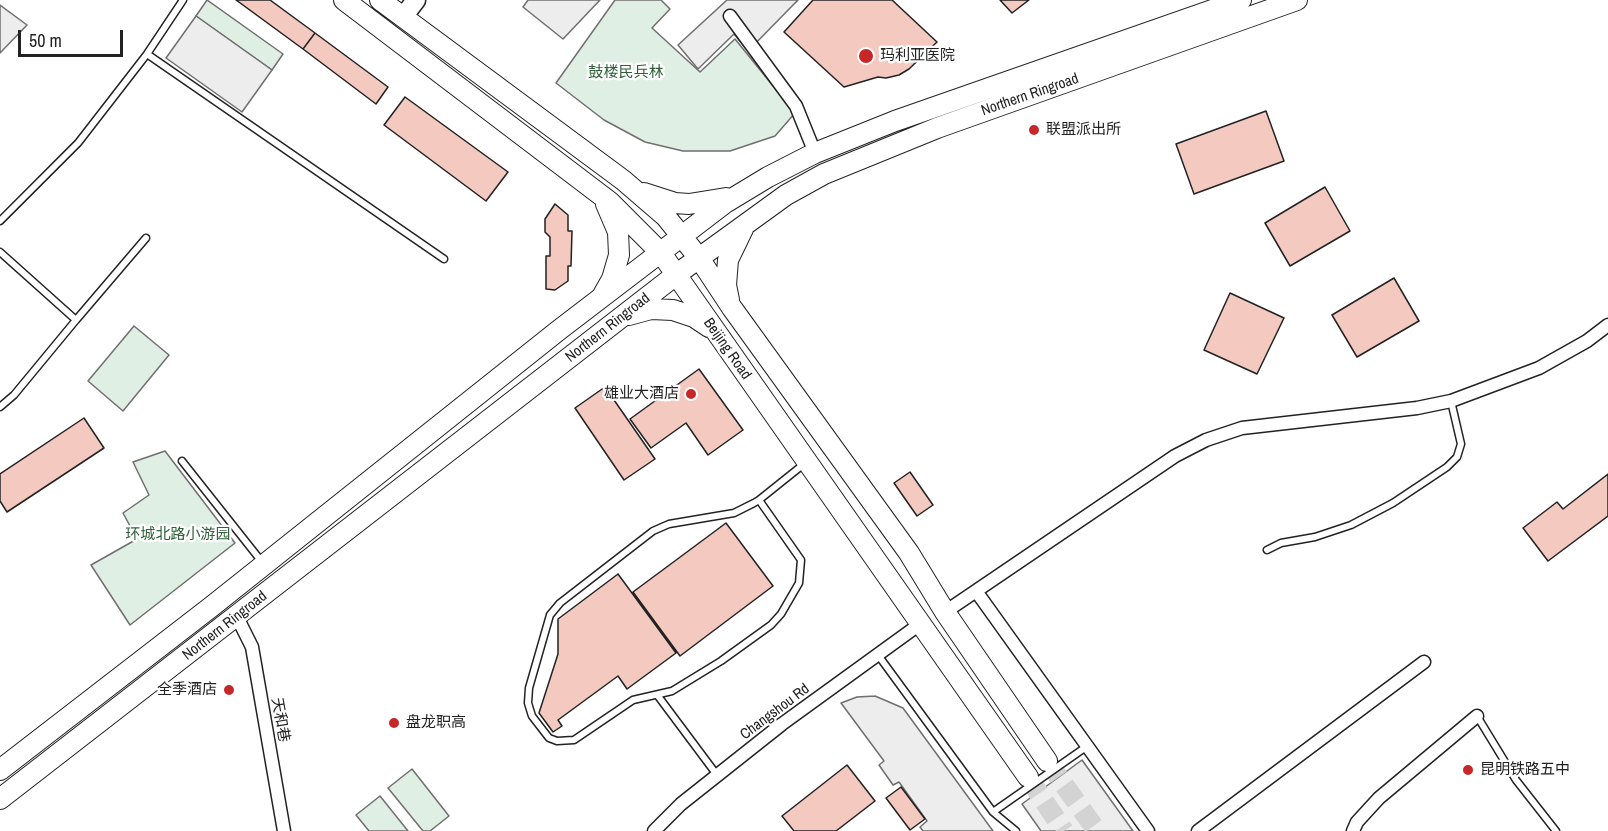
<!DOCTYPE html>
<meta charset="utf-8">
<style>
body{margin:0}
#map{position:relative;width:1608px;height:831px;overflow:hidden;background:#fff;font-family:"Archivo Narrow",sans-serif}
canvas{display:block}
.scale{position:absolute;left:18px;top:30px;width:105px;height:27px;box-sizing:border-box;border:3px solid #222;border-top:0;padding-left:8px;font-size:18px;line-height:21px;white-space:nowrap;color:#222;-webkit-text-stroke:4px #fff;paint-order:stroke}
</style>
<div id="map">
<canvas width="1608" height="831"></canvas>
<div class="scale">50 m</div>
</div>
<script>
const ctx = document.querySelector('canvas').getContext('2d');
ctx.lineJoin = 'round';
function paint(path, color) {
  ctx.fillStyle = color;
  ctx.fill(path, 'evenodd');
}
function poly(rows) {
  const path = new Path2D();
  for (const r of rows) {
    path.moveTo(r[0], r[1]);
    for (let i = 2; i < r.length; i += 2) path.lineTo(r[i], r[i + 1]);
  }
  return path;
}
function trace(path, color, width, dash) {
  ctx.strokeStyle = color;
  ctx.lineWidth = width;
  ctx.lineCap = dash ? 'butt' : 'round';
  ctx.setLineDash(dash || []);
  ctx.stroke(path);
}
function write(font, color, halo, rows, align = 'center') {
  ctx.font = font + ' "Archivo Narrow","Noto Sans SC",sans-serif';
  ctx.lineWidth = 4.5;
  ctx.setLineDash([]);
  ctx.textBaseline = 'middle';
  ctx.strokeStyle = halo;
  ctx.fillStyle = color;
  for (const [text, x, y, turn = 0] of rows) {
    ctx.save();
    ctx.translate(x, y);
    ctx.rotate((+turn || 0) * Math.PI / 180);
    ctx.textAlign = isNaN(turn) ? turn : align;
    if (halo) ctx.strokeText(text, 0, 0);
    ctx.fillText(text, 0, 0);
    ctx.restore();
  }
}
const green = poly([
 [207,0,283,54,272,70,196,16,207,0],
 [615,0,661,0,670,9,652,28,700,72,735,39,795,113,775,136,730,151,683,151,645,142,604,120,556,83,615,0],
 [134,326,169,355,123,411,88,381,134,326],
 [165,451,235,543,130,625,91,565,137,539,123,513,149,495,133,462,165,451],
 [412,769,449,816,430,831,423,831,388,788,412,769],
 [380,796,408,831,369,831,356,815,380,796]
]);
paint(green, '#e0efe3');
trace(green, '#6f6f6f', 1.5);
const parking = poly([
 [528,0,600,0,563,39,523,7,528,0],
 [727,0,798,0,748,51,734,34,698,69,678,45,727,0],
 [0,5,27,25,0,53,0,5],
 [196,16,272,70,242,112,166,58,196,16],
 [875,696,903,708,993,831,923,831,920,827,927,821,899,782,893,785,879,765,884,761,841,703,857,697,875,696],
 [1082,760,1133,831,1041,831,1022,804,1082,760]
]);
paint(parking, '#ededed');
trace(parking, '#6f6f6f', 1.5);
const building = poly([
 [236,0,270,0,315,33,303,49,236,0],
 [813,0,892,0,937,42,909,69,899,75,886,78,878,77,844,87,784,32,813,0],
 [1000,0,1029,0,1012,13,1000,0],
 [315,33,388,87,376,104,303,49,315,33],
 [405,97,508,172,486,201,384,125,405,97],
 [1266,111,1284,161,1194,194,1176,144,1266,111],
 [1325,187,1350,231,1290,266,1265,223,1325,187],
 [555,204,568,215,568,231,572,231,571,266,568,266,568,281,555,290,546,289,546,256,550,256,550,237,545,232,545,219,555,204],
 [1394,278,1419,321,1357,357,1332,315,1394,278],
 [1230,293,1284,318,1257,374,1204,350,1230,293],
 [699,369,743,430,708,455,686,423,651,448,630,419,699,369],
 [605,387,655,459,624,480,575,408,605,387],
 [84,418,104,448,7,512,0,501,0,474,84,418],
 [910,472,933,505,917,516,894,483,910,472],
 [1608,474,1608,516,1548,561,1523,528,1557,502,1563,509,1608,474],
 [726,523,773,586,680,656,633,592,726,523],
 [618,574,676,653,627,689,618,676,558,720,562,726,553,732,539,713,558,654,558,619,618,574],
 [847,765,875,801,836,831,794,831,782,816,847,765],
 [901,787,925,819,910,830,886,798,901,787]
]);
paint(building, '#f3c9c0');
trace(building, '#222', 1.5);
trace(poly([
 [1047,761,1097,831],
 [1028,777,1064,831]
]), '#d3d3d3', 20, [20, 10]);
const lane = poly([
 [147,54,444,259],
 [0,221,78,143,147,54,183,0],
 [0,252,76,320,14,395,0,407],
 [76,320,146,238],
 [182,461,262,562],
 [759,500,801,560,799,583,781,614,771,625,721,661,672,691,633,700,574,740,557,741,549,738,532,716,528,703,529,688,550,615,560,603,653,531,669,524,734,513,754,503,759,500,804,464],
 [1267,550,1281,543,1315,537,1351,525,1393,503,1447,467,1457,457,1461,444,1451,401],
 [878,655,993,812,1016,831],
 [658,696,717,775],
 [1477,716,1516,780,1556,831],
 [993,812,1086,747]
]);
const street = poly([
 [730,16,796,106,815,153],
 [976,591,1148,831],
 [945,612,1175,456,1206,440,1242,428,1417,408,1451,401,1539,368,1587,341,1608,325],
 [237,617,252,647,284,831],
 [654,831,681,804,782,724,920,624],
 [1198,831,1424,662],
 [1353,831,1357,822,1379,798,1477,716]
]);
const secondary = poly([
 [403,17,416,0]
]);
const primary = poly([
 [344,0,610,202,661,253,1028,777],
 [380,0,623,180,666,217,699,258,732,308,909,553,945,612,1047,761],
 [644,193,675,203,689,204,726,198],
 [603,295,612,279,619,255,618,232,606,204],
 [729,300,726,285,728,260,743,229],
 [629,315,651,309,673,310,694,317,709,327],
 [0,770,211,607,559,330,725,203,768,177,815,153,895,121,1241,0],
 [0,799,677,274,786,195,824,174,937,128,1297,0]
]);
trace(lane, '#222', 9);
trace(street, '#222', 15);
trace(secondary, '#222', 21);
trace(primary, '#222', 22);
trace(lane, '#fff', 6);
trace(street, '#fff', 12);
trace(secondary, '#fff', 18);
trace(primary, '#fff', 20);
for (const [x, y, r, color] of [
 [866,56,8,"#c62828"],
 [1034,130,6,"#c62828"],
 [691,394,6,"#c62828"],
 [229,690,6,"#c62828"],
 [394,723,6,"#c62828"],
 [1468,770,6,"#c62828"]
]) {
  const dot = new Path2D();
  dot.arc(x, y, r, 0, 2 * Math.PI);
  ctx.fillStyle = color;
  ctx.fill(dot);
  trace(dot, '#fff', 2);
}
write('15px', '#222', '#fff', [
 ["玛利亚医院",880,56],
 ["联盟派出所",1046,130],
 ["雄业大酒店",679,394,"right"],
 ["全季酒店",217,690,"right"],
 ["盘龙职高",406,723],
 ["昆明铁路五中",1480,770]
], 'left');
write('15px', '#2f5e38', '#fff', [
 ["鼓楼民兵林",626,73],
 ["环城北路小游园",178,535]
]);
write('15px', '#222', '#fff', [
 ["Northern Ringroad",1030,95,-19],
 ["Northern Ringroad",608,328,-38],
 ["Beijing Road",727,349,55],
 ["Northern Ringroad",225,626,-38],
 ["Changshou Rd",775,712,-37],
 ["天和巷",280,720,80]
]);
</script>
